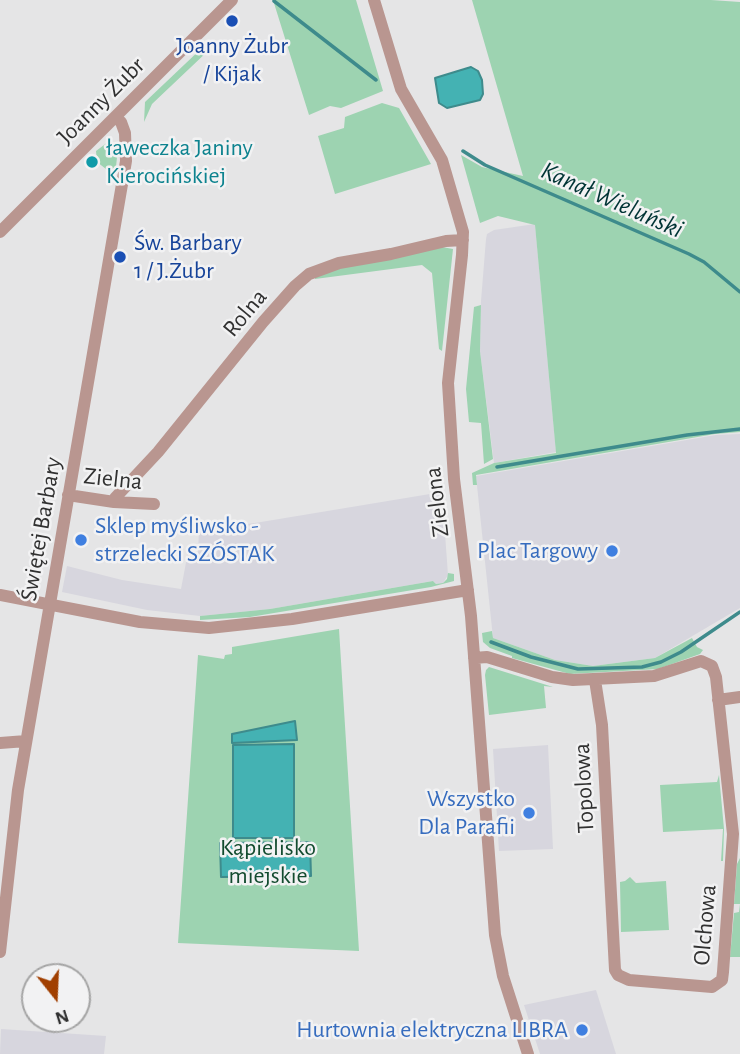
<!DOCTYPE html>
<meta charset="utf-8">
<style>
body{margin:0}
#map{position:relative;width:740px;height:1054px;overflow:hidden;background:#e5e5e6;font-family:"Alegreya Sans",sans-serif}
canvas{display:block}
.north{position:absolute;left:21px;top:963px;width:70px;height:70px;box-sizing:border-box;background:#f2f2f3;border:2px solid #a5a5a5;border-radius:50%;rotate:162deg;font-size:19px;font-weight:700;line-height:28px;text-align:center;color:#313131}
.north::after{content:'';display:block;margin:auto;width:24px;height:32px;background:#a13f00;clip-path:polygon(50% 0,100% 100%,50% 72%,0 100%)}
</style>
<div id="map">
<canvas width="740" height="1054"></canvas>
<div class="north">N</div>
</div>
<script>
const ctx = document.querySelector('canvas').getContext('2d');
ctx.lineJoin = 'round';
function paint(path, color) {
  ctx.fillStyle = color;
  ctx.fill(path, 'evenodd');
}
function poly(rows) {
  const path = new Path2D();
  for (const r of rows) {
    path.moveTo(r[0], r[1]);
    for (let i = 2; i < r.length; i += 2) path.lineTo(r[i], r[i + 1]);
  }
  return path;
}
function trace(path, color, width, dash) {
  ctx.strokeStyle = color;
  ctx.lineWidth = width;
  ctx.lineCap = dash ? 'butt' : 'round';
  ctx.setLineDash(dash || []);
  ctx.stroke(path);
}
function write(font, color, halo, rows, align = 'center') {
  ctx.font = font + ' "Alegreya Sans",sans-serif';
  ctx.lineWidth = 5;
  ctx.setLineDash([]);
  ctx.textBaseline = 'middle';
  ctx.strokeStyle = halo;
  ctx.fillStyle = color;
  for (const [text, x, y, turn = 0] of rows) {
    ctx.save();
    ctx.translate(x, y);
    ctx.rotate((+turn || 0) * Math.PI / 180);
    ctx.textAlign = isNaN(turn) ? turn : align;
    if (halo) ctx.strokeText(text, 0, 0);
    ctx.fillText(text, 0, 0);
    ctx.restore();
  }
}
paint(poly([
 [535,224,556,452,494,463,480,351,481,301,486,239,487,234,494,230],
 [740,434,740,608,655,658,593,666,555,660,493,638,476,476,716,435],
 [442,492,448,575,443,583,436,584,433,581,270,609,200,616,147,610,62,592,67,566,122,580,181,589,188,552,198,553,199,530,255,523],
 [548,745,553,849,499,851,493,749],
 [596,990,616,1054,540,1054,524,1005],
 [1,1029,106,1036,104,1054,0,1054]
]), '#d7d6de');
paint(poly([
 [273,0,356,0,383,91,341,108,330,106,309,115],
 [472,0,711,0,740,2,740,432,715,434,476,475,477,485,473,485,472,473,494,463,556,453,535,225,498,216,480,223,461,155,482,167,523,176],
 [205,45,209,50,152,104,144,122,145,102],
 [382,103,399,108,431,164,335,194,318,136,344,128,345,117],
 [108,142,112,142,118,148,115,176,97,162,96,151],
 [442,247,453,249,442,351,439,349,432,273,422,265,315,279,315,277,330,270],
 [481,305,480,351,493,459,484,464,481,423,469,422,466,389,474,307],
 [448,573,454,574,454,581,431,587,250,617,200,620,200,616,270,609,433,581,436,584,443,583,447,579],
 [339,629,359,951,178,943,198,655,224,659,225,655,232,654,232,647],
 [492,631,493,638,555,660,593,666,655,658,692,638,697,647,703,650,700,654,658,669,570,674,512,658,512,656,490,648,483,642,482,633],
 [489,667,553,687,544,686,546,708,489,715,485,675,486,670],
 [719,775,724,829,723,861,721,861,723,829,663,832,660,785,717,782],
 [740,858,740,957,730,957,734,913,739,912,740,904,734,904,737,864],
 [630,877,636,883,666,881,669,930,621,932,620,882,625,881]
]), '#9dd3b1');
const water = poly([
 [471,67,478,71,482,80,483,94,480,100,447,108,439,103,435,78,471,67],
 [295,721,297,740,232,743,232,734,295,721],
 [294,744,294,838,233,838,233,745,294,744],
 [310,842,311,876,221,877,220,843,310,842]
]);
paint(water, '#44b2b3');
trace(water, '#3e8b8c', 2);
trace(poly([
 [274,1,376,80],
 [463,151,485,165,689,254,704,262,740,292],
 [497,467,687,435,740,429],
 [491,642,531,657,578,669,642,667,661,662,681,652,740,612]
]), '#3e8b8c', 3.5);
trace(poly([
 [374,0,401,89,442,160,463,232,462,255,448,383,454,479,471,616,495,935,503,976,528,1054],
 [0,232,232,0],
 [68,495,114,502,154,504],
 [114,502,115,498,158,452,263,322,295,286,309,274,339,263,391,254,446,241,463,240],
 [0,595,140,622,209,628,292,619,468,590],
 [474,658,487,657,552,677,573,680,654,676,701,661,712,666,716,677,733,834,723,972,722,980,712,987,629,980,618,975,615,970,602,725,595,680],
 [718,700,740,697],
 [0,743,26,741],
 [0,952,18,790,126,161,125,133,121,122,115,117]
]), '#b99690', 12);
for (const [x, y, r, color] of [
 [232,21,7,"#1a4fb4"],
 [92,162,7,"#0f9aa8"],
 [120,257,7,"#1a4fb4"],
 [81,540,7,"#3f7fe0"],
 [612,551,7,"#3f7fe0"],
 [529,813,7,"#3f7fe0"],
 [582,1030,7,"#3f7fe0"]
]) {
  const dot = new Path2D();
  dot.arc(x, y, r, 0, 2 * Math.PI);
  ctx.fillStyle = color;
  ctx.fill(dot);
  trace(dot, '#f2f2f3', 2.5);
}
write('24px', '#164399', '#f2f2f3', [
 ["Joanny Żubr",232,46],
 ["/ Kijak",232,74],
 ["Św. Barbary",134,243,"left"],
 ["1 / J.Żubr",134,271,"left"]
]);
write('24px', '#313131', '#f2f2f3', [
 ["Joanny Żubr",101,101,-45],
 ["Rolna",245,313,-50],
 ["Zielna",113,479,6],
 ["Zielona",437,502,-97],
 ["Świętej Barbary",41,529,-80],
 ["Topolowa",584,788,-93],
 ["Olchowa",705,925,-85]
]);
write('24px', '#0d838f', '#f2f2f3', [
 ["ławeczka Janiny",106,148],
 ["Kierocińskiej",106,176]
], 'left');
write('24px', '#366cbe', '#f2f2f3', [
 ["Sklep myśliwsko -",95,526,"left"],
 ["strzelecki SZÓSTAK",95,554,"left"],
 ["Plac Targowy",598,551],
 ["Wszystko",515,799],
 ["Dla Parafii",515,827],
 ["Hurtownia elektryczna LIBRA",568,1030]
], 'right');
write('24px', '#124b2e', '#f2f2f3', [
 ["Kąpielisko",268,848],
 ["miejskie",268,876]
]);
write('italic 26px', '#003435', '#f2f2f3', [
 ["Kanał Wieluński",612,200,24]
]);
</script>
